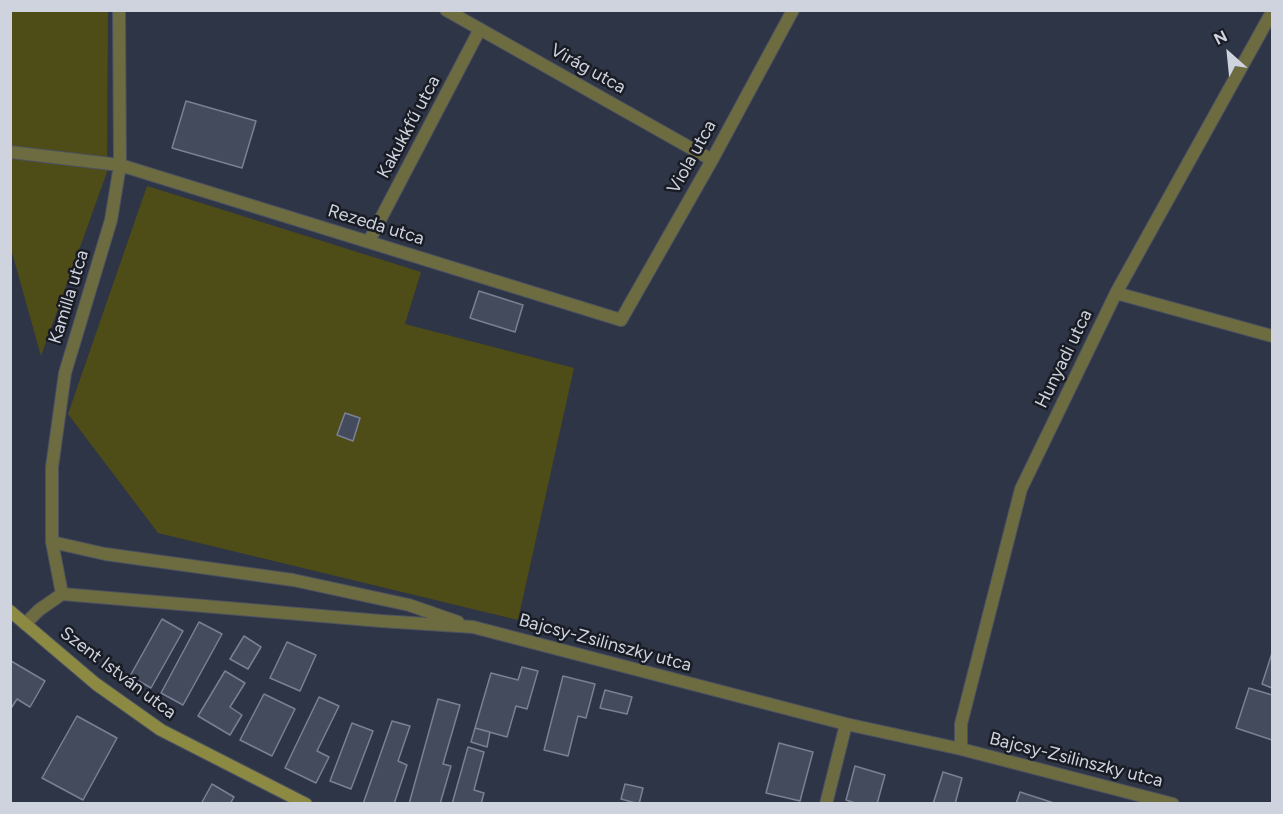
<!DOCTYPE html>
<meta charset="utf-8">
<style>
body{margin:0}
#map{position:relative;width:1283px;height:814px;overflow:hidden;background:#2e3546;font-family:Figtree,sans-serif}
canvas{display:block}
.frame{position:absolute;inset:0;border:12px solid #cfd3de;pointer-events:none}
.north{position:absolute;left:1199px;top:24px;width:60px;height:60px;-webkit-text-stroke:4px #191c24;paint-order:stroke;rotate:333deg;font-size:16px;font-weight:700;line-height:24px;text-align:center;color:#cfd3de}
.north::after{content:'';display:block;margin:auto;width:21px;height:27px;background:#cfd3de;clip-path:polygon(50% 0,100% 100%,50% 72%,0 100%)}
</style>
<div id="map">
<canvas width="1283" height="814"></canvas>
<div class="frame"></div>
<div class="north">N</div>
</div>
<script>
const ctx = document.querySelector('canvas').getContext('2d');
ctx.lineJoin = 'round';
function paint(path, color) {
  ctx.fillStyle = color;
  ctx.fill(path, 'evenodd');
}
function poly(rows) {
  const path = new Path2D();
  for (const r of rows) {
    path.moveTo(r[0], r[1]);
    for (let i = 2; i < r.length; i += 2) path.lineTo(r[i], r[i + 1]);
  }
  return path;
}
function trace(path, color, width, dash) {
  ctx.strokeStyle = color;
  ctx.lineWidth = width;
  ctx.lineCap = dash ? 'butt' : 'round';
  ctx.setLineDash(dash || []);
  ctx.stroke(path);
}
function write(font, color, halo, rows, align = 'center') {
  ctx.font = font + ' Figtree,sans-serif';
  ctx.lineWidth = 5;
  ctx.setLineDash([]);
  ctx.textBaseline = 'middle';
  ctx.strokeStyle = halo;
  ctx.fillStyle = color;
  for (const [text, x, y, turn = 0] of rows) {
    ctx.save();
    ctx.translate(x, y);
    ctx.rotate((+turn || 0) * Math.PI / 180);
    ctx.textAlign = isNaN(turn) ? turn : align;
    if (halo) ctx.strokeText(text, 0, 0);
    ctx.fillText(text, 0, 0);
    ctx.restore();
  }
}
paint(poly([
 [10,11,108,11,107,172,41,356,11,249],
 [147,186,421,272,405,324,574,368,518,620,158,533,68,414]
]), '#4e4c17');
const building = poly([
 [186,101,256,121,242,168,172,148,186,101],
 [479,291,523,305,515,332,470,318,479,291],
 [345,413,360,418,353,441,337,435,345,413],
 [162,619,183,631,151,688,130,676,162,619],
 [199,622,222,634,183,705,161,693,199,622],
 [244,636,261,647,248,669,230,659,244,636],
 [287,642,316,655,300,691,270,678,287,642],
 [1272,653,1272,688,1262,684,1272,653],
 [11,661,45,681,30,707,17,699,10,710,11,661],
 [522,667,538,671,527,709,516,706,507,737,475,728,491,673,518,680,522,667],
 [225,671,245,683,230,707,242,715,230,735,198,716,225,671],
 [563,676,595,684,586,718,578,716,568,756,544,750,563,676],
 [1249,688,1272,695,1272,740,1236,728,1249,688],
 [605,690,632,697,627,714,600,708,605,690],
 [264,694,295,709,272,756,240,740,264,694],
 [319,697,339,706,317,751,329,757,316,783,285,768,319,697],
 [438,699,460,705,443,764,451,766,440,804,409,804,438,699],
 [77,716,117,738,83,800,42,778,77,716],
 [392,721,410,726,398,761,407,765,394,804,363,804,392,721],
 [352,723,373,731,351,789,330,781,352,723],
 [475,728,490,732,487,747,471,742,475,728],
 [779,743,813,752,800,801,766,793,779,743],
 [468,747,484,752,474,790,484,793,481,804,452,804,468,747],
 [855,766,885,775,877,804,858,804,846,800,855,766],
 [943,772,962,778,955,804,933,804,943,772],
 [212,784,234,797,230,804,201,804,212,784],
 [625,784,643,788,639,804,621,799,625,784],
 [1020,792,1057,804,1016,804,1020,792]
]);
paint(building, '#444b5d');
trace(building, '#798195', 1.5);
const street = poly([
 [446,10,712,160],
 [10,152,120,165,621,320,712,160,793,10],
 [369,241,480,29],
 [1116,293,1272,336],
 [52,542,105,554,293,580,409,605,458,622],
 [62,594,52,542,52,467,65,373,111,220,120,165,119,10],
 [25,624,39,610,62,594,381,621,473,627,846,724,961,749,1173,804],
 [961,749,961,724,1021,489,1116,293,1272,12],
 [826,804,846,724]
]);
const secondary = poly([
 [10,611,96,684,161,730,306,804]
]);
trace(street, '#4b5161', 14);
trace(secondary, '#4b5161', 14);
trace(street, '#6d6b40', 12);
trace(secondary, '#8c8942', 12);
write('18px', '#cfd3de', '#191c24', [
 ["Virág utca",588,69,29],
 ["Kakukkfű utca",409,127,-62],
 ["Viola utca",692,157,-61],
 ["Rezeda utca",376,225,17],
 ["Kamilla utca",69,297,-73],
 ["Hunyadi utca",1064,359,-64],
 ["Bajcsy-Zsilinszky utca",605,643,15],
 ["Szent István utca",118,673,37],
 ["Bajcsy-Zsilinszky utca",1076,760,14]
]);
</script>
